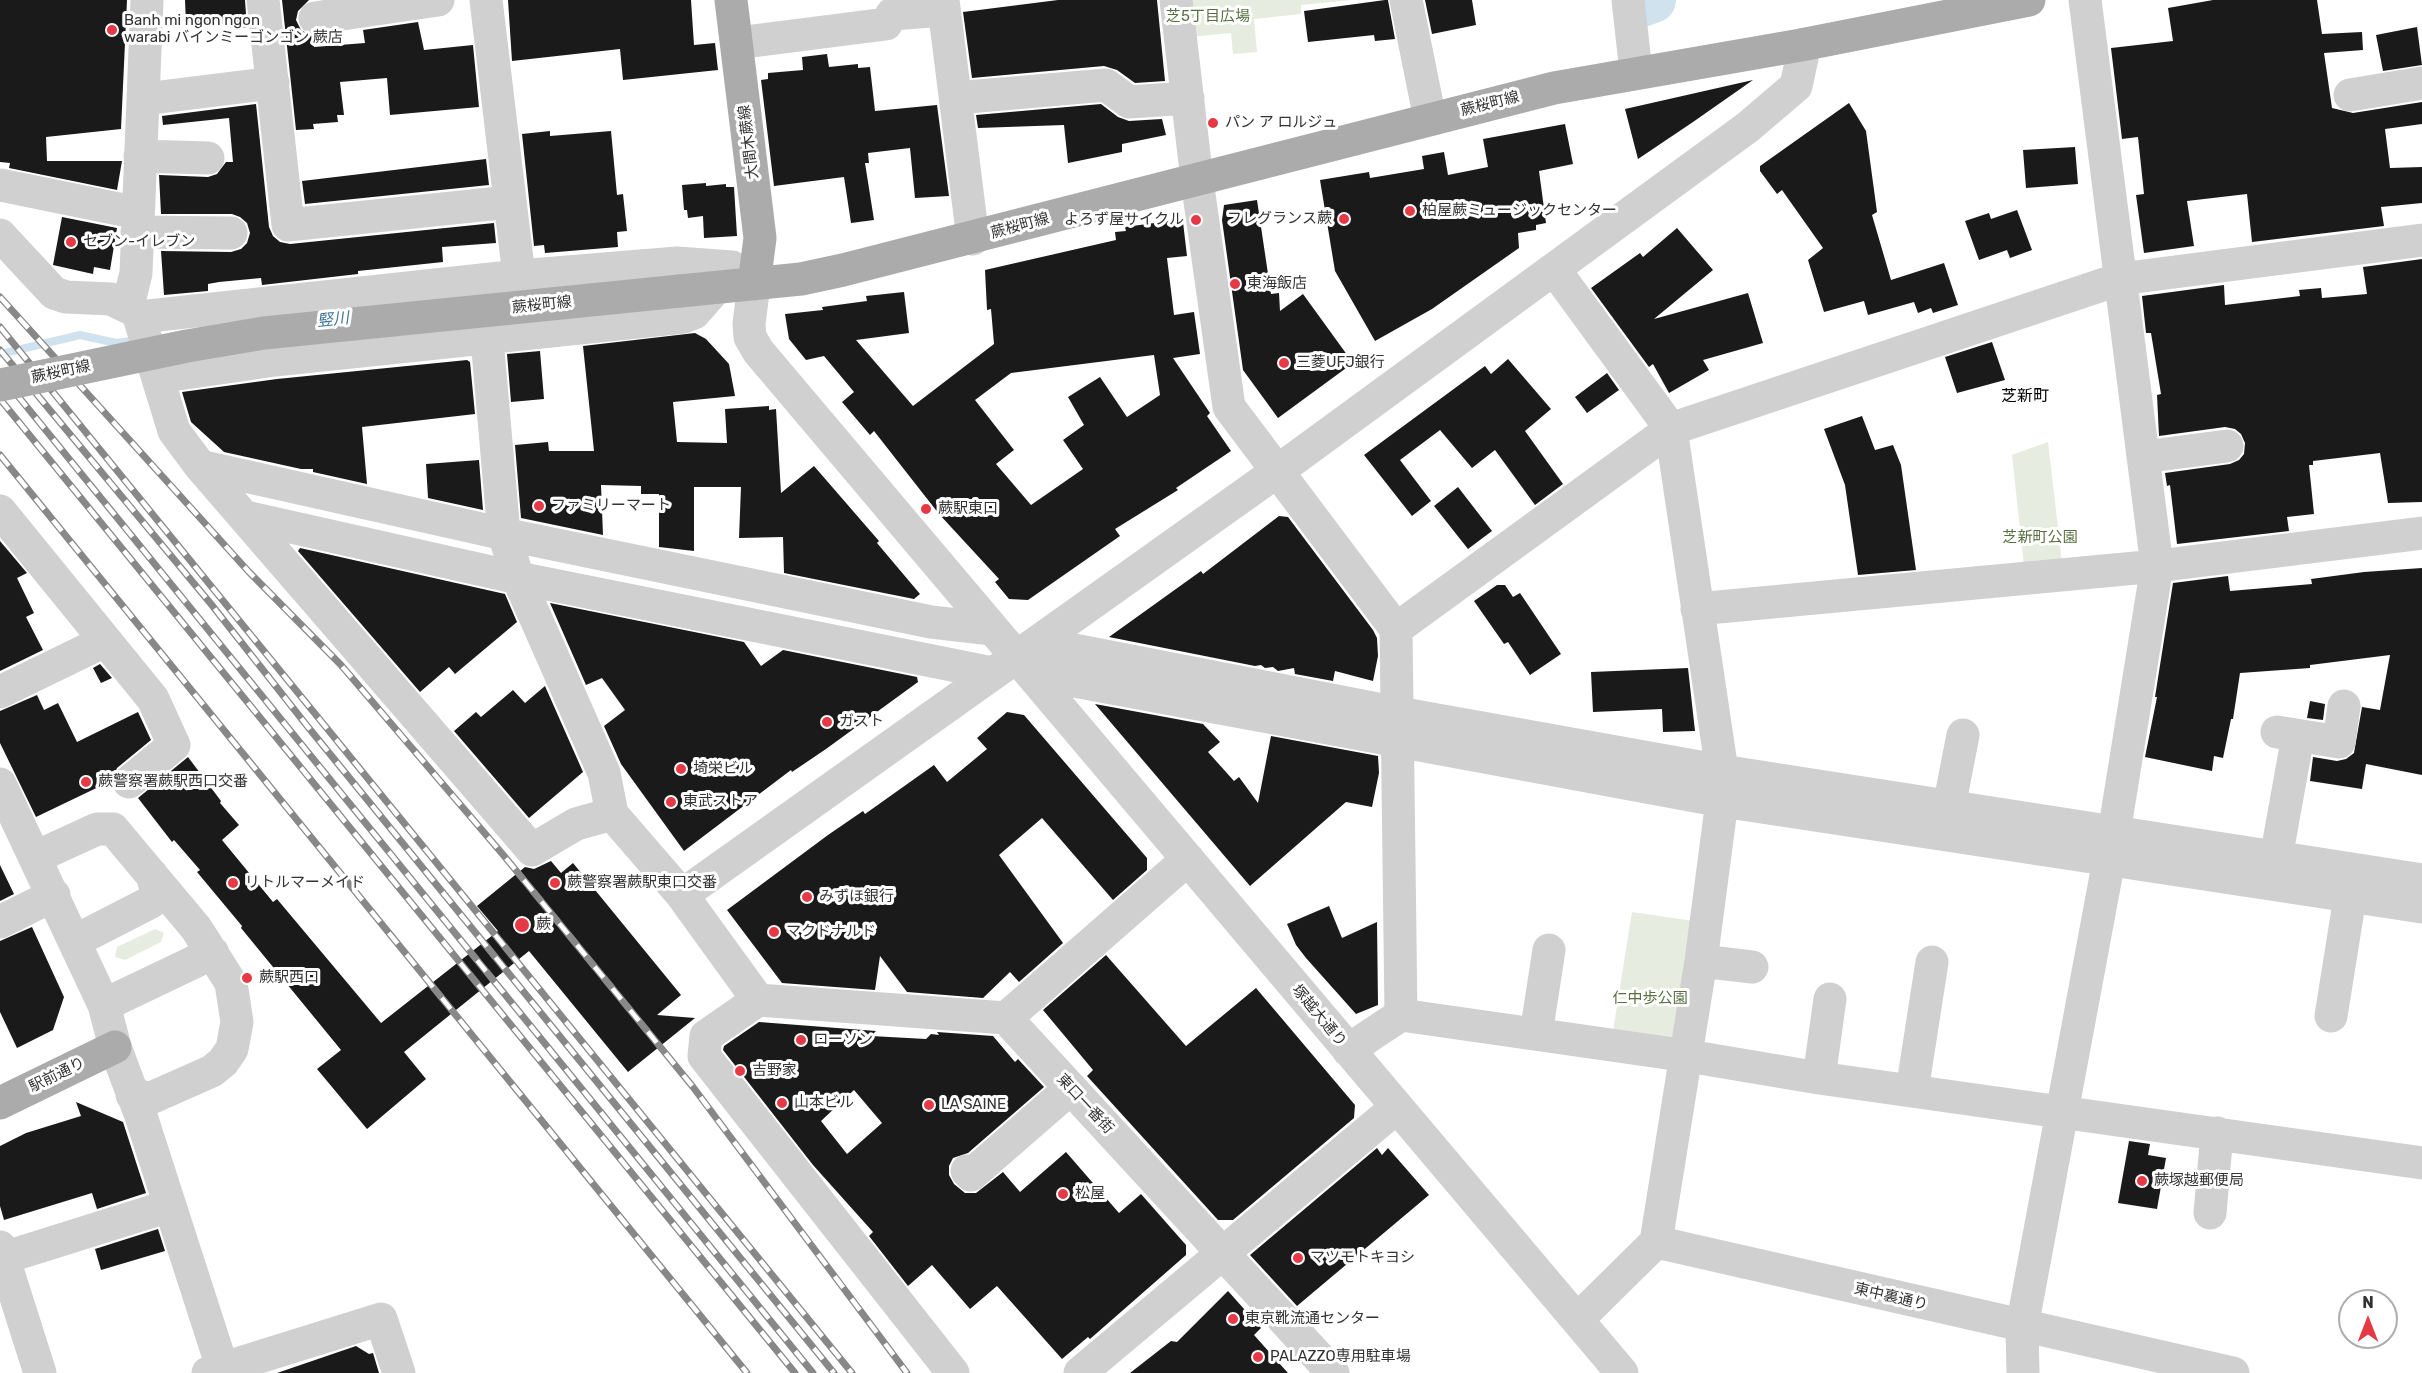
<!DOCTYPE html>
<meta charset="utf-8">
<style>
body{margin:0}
#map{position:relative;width:2422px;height:1373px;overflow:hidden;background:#fff;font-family:Rubik,sans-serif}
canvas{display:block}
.north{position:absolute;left:2338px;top:1289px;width:60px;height:60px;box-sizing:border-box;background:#fff;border:2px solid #adadad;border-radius:50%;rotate:0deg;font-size:16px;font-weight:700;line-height:24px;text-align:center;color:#333}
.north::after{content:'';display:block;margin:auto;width:21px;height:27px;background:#e63946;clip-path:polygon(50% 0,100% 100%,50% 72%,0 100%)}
</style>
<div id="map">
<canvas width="2422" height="1373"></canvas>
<div class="north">N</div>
</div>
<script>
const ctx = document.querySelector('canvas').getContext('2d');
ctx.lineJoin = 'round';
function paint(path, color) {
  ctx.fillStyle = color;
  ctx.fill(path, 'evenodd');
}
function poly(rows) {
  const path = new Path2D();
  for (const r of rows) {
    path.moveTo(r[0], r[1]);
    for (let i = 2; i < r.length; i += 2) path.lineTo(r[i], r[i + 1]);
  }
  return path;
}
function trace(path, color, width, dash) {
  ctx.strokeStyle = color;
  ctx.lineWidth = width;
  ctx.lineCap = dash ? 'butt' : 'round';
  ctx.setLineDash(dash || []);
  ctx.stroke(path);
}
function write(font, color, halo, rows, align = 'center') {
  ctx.font = font + ' Rubik,"Noto Sans JP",sans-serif';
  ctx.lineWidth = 6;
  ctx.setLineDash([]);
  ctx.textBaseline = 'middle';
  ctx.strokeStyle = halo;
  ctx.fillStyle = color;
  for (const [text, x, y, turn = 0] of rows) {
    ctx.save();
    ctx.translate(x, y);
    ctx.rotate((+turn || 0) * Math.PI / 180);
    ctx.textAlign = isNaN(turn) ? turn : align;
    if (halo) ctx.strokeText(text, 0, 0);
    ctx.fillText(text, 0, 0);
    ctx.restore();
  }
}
paint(poly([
 [1185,0,1351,0,1301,5,1301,14,1254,19,1257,52,1233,54,1231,33,1190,37],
 [2048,442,2062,562,2024,566,2012,455],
 [1632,912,1693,921,1675,1041,1613,1031],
 [155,929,164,933,161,942,125,960,115,957,117,947]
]), '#e6ecdf');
trace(poly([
 [0,354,80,335,116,343,139,340]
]), '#cfe2ee', 8);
trace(poly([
 [1642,4,1653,0]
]), '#cfe2ee', 46);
paint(poly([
 [0,0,127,0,121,129,46,137,47,161,122,161,117,190,9,168,10,163,0,162],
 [185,0,245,0,247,28,230,28,230,24,186,25],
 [282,0,309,0,298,11,296,20,301,30,312,36,314,47,365,43,363,30,418,22,424,50,473,45,479,107,390,115,387,78,340,82,344,115,337,115,338,122,313,124,314,129,296,130],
 [508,0,691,0,694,45,715,43,718,70,623,80,620,49,512,61],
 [1058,0,1157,0,1165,81,1135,83,1117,70,1104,66,972,78,963,12],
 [1385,0,1388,0,1395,39,1375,41,1374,35,1308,42,1304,11],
 [1425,0,1472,0,1476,25,1432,34],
 [2213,0,2317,0,2322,34,2362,32,2363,50,2324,53,2332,108,2353,113,2422,102,2422,124,2385,129,2390,168,2422,167,2422,203,2381,207,2384,226,2252,242,2247,194,2187,201,2194,246,2144,253,2136,195,2144,194,2138,137,2122,139,2111,48,2173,41,2168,8],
 [2417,27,2422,65,2383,71,2376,35],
 [827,54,829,67,858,64,858,68,870,67,875,111,937,105,949,196,915,198,910,148,868,153,869,163,865,163,874,220,851,223,844,177,774,186,761,80,768,79,768,73,803,70,802,57],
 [1753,80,1693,122,1638,159,1625,109],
 [1849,103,1866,131,1877,212,1872,215,1891,280,1944,263,1958,305,1933,313,1931,308,1918,313,1914,302,1868,315,1864,301,1824,312,1808,260,1823,248,1782,190,1777,194,1760,171,1760,166],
 [256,104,269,227,273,236,280,242,290,244,494,223,496,243,442,247,443,262,358,271,358,274,262,285,261,278,219,282,208,284,208,291,164,295,161,251,231,252,241,249,247,243,250,233,247,223,240,217,232,214,161,214,159,175,208,177,217,174,226,162,233,162,229,118,163,125,162,116],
 [1101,104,1118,117,1129,121,1162,119,1166,135,1122,144,1122,152,1068,163,1064,125,978,128,976,115],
 [1565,124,1573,164,1539,171,1546,223,1536,225,1536,230,1518,233,1519,248,1432,309,1375,341,1335,271,1320,180,1369,172,1370,178,1424,169,1422,156,1444,152,1448,175,1488,167,1483,139],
 [550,131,550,136,611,131,617,195,623,194,627,231,617,232,618,247,545,253,544,245,534,246,522,134],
 [2075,147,2078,184,2026,188,2023,150],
 [486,159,489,185,305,204,302,181],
 [706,183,706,186,726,184,726,187,734,187,737,236,704,238,703,216,688,218,687,210,684,210,682,185],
 [1257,200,1271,294,1279,293,1280,311,1303,294,1353,363,1278,418,1243,370,1222,220,1224,205],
 [2017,210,2032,250,2010,258,2007,250,1979,260,1965,221,1989,213,1991,219],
 [62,217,117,228,110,270,94,267,93,274,53,265],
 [1176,220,1177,223,1183,222,1187,256,1167,258,1174,315,1194,312,1200,354,1173,358,1210,413,1207,416,1231,451,1176,488,1178,490,1115,529,1120,536,1028,600,1009,599,995,582,999,579,939,514,874,431,870,435,842,402,854,392,824,356,806,360,789,339,785,314,823,310,822,307,867,301,866,296,904,292,909,333,856,340,913,406,994,344,991,309,987,310,985,270,1116,240,1115,232,1126,231,1125,227],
 [1154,355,1160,395,1127,417,1100,377,1068,397,1084,425,1063,440,1083,469,1031,505,996,464,1014,450,975,400,1011,373],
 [1677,228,1713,270,1654,319,1748,293,1763,343,1703,360,1709,370,1669,393,1653,364,1649,367,1591,288,1640,253,1643,257],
 [2422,259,2422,502,2388,503,2380,453,2313,461,2313,465,2309,465,2314,514,2287,517,2289,531,2177,544,2170,485,2167,486,2165,473,2230,464,2239,460,2244,454,2245,443,2241,434,2235,429,2225,427,2159,436,2157,395,2161,394,2151,333,2146,333,2142,296,2224,285,2225,305,2300,296,2299,290,2321,288,2322,298,2367,294,2363,267],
 [695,333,706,339,729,364,735,396,673,402,677,442,727,443,725,409,769,406,769,410,776,409,781,493,814,466,879,541,877,543,920,594,914,599,784,573,783,537,739,538,741,487,694,487,694,551,659,547,659,494,641,494,641,486,601,485,603,535,521,518,515,445,548,442,549,451,594,451,583,346],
 [1992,342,2005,380,1957,393,1945,357],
 [540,351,544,399,511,402,507,354],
 [1508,359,1551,409,1525,431,1563,484,1535,505,1495,450,1472,468,1440,430,1400,460,1431,501,1412,516,1364,455,1485,366,1491,374],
 [467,360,470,362,475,414,362,427,367,484,313,472,313,469,301,469,224,452,191,422,182,392,277,379],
 [1607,373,1619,390,1587,413,1575,397],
 [1862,416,1875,450,1893,445,1901,465,1916,570,1858,575,1845,485,1824,429],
 [479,460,483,510,428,498,426,464],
 [1458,487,1492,531,1468,549,1434,506],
 [1279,516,1288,517,1373,630,1377,638,1378,656,1373,681,1335,671,1333,681,1295,674,1294,668,1278,671,1273,667,1265,668,1261,665,1255,666,1109,637,1201,571,1203,574],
 [0,541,27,573,17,578,34,613,26,617,43,650,0,671],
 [300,548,505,594,517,622,455,674,449,667,420,692,298,551],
 [2422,568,2422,775,2366,764,2362,789,2310,781,2313,757,2337,761,2346,759,2354,753,2362,707,2380,710,2390,655,2310,665,2310,668,2240,673,2233,719,2231,719,2223,758,2214,756,2212,771,2145,757,2157,697,2155,697,2173,583,2228,576,2230,591,2312,584,2311,579,2364,572],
 [1497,585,1505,585,1513,597,1520,593,1561,654,1530,675,1508,642,1504,644,1474,601],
 [550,603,744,642,761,666,783,650,917,677,918,682,826,749,792,772,791,770,684,851,621,764,604,726,625,710,602,678,586,685],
 [100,664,112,678,101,683,93,668],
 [1688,668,1695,731,1663,732,1662,709,1593,712,1591,672],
 [545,686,583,772,529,818,454,731,476,712,481,717,513,690,525,703],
 [37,695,44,710,58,703,77,742,138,712,151,740,117,768,111,781,36,817,0,743,0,711],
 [2310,701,2325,704,2323,720,2307,718],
 [1095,704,1203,724,1220,742,1208,752,1234,781,1239,777,1258,803,1271,736,1378,756,1379,773,1372,807,1346,802,1250,886],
 [1007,712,1024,715,1147,858,1147,870,1113,900,1042,818,999,855,1063,943,1019,982,1010,972,983,998,907,992,880,956,875,990,782,983,727,910,828,835,863,811,865,814,934,765,947,782,987,749,977,738],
 [188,757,221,801,220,803,239,825,222,840,273,902,277,899,381,1023,498,931,477,906,525,867,534,869,551,861,561,873,573,863,681,995,657,1015,695,1018,628,1072,529,951,404,1052,426,1079,367,1129,317,1069,341,1050,241,928,242,926,197,872,200,870,174,840,172,842,138,798],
 [0,865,14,894,0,901],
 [1329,906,1342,938,1377,922,1378,1005,1356,1014,1306,958,1296,945,1287,924],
 [32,927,64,997,53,1030,17,1048,0,1012,0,941],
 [1106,955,1186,1046,1256,988,1355,1105,1354,1118,1233,1220,1218,1220,1087,1076,1093,1070,1043,1010],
 [759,1022,876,1031,871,1036,926,1039,931,1034,939,1035,937,1032,993,1036,1015,1062,1018,1059,1044,1087,968,1153,953,1158,949,1166,949,1175,954,1184,965,1193,976,1193,1003,1172,1020,1192,1066,1152,1119,1213,1141,1194,1186,1245,1186,1255,1090,1339,1088,1337,1062,1359,997,1286,970,1309,932,1265,908,1286,869,1236,873,1232,813,1165,723,1050,724,1046],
 [854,1090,882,1123,847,1154,821,1121],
 [76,1102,123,1122,146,1193,97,1209,92,1193,4,1220,0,1206,0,1146,26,1133,81,1116],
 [2129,1141,2150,1144,2148,1155,2166,1158,2157,1209,2118,1203],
 [1377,1148,1382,1155,1388,1148,1429,1195,1297,1306,1250,1255],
 [158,1229,165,1251,101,1270,95,1249],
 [1228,1291,1261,1328,1254,1335,1288,1373,1130,1373,1171,1341,1177,1342],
 [356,1346,369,1354,373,1353,379,1373,277,1373]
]), '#1a1a1a');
trace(poly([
 [263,0,288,225,510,202],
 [486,0,519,276],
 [943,0,973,239],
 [1176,0,1197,180,1229,407,1396,629,1401,1015,1348,1050],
 [1406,0,1430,119],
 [1628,0,1636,72],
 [315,18,438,0],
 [737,43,886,24,892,14,944,10],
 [2350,95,2422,83],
 [956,98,1106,85,1129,102,1188,98],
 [144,99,273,83],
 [140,156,208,158],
 [0,185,138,213],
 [137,232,231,233],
 [0,235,54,293,66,297,111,299,134,310,139,317,174,431,200,466,532,850,576,824,612,814,682,895,758,1000,706,1036,704,1056,953,1373],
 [1554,269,1671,429,1722,771,1722,801,1701,961,1656,1242],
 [128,306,136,273,147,0],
 [139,317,519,276,677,263,732,267,744,275,754,284,749,324,750,337,758,351,1622,1373],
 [487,339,504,534,518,578,604,773,612,814],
 [158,377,275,360,684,317,694,313,716,288],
 [2143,457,2227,446],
 [200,466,504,534,931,622,992,629],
 [0,511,153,699,174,745,129,782],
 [246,517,518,578,992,673],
 [1697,609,2157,566,2422,533],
 [1396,629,1671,429,2120,279,2422,240],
 [1038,643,1398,713,1722,771,2422,880],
 [1031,673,1722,801,2422,907],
 [0,692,105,641],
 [2277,732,2339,742,2344,706],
 [0,784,104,1005,115,1047,141,1116,224,1373],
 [1949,807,1963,735],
 [36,857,97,829,113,829,196,928,231,983,237,1022,232,1049,223,1062,212,1071,151,1098,132,1095],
 [2276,858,2298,736],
 [682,895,1279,470,1748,127,1796,86,1802,58,1801,45],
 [0,922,54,895],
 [75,941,151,902,157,892,152,875],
 [1701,961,1752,967],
 [758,1000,1006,1018,1333,1373],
 [104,1005,213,953],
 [1401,1015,1688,1056,1819,1078,2422,1163],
 [2331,1016,2350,897],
 [1006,1018,1188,859],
 [1536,1034,1549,950],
 [1819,1078,1830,999],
 [1912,1091,1932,962],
 [967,1171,971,1175,1071,1088],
 [2210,1213,2217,1133],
 [1656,1242,2233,1373],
 [0,1247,40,1373],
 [3,1258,169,1206],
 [1578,1319,1656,1242],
 [208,1373,381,1319,399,1373],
 [1080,1373,1397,1107],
 [2023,1373,2022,1327,2114,833,2157,566,2085,0]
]), '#d0d0d0', 33);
trace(poly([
 [731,0,760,238,754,284],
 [680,291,801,279,843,270,1554,88,1801,45,2029,0],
 [0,1103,115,1047]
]), '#ababab', 33);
const rail = poly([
 [0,297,249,572,341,665,505,857,693,1087,907,1373],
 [0,327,852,1373],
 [0,350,211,604,308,727,834,1373],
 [0,374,813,1373],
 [0,399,795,1373],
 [0,455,747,1373]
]);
trace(rail, '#888', 7);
trace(rail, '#fff', 4.5, [14]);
trace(poly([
 [0,385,187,346,264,333,680,291]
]), '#ababab', 33);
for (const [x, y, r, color] of [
 [112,30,6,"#e63946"],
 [1213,123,6,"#e63946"],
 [1410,211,6,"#e63946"],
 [1344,219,6,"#e63946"],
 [1196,220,6,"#e63946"],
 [71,242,6,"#e63946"],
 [1235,284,6,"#e63946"],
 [1284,363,6,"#e63946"],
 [539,506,6,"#e63946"],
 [926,509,6,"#e63946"],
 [827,722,6,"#e63946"],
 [681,769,6,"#e63946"],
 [86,782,6,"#e63946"],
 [671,802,6,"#e63946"],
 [233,883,6,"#e63946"],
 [555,883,6,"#e63946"],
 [807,897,6,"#e63946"],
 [522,925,8,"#e63946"],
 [774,932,6,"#e63946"],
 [247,978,6,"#e63946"],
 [801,1040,6,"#e63946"],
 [740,1071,6,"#e63946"],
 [782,1103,6,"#e63946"],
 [929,1105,6,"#e63946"],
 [2142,1181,6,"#e63946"],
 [1063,1194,6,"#e63946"],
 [1298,1258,6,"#e63946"],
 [1233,1319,6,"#e63946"],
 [1258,1357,6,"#e63946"]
]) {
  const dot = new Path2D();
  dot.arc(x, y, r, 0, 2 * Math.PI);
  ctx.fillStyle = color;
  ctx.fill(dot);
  trace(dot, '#fff', 2);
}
write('15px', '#56703f', '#fff', [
 ["芝5丁目広場",1208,17],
 ["芝新町公園",2040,538],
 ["仁中歩公園",1650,999]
]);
write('15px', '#333', '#fff', [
 ["Banh mi ngon ngon",124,21],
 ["warabi バインミーゴンゴン 蕨店",124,38],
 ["パン ア ロルジュ",1225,123],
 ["柏屋蕨ミュージックセンター",1422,211],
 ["フレグランス蕨",1332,219,"right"],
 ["よろず屋サイクル",1184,220,"right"],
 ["セブン-イレブン",83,242],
 ["東海飯店",1247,284],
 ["三菱UFJ銀行",1296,363],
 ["ファミリーマート",551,506],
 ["蕨駅東口",938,509],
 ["ガスト",839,722],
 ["埼栄ビル",693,769],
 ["蕨警察署蕨駅西口交番",98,782],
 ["東武ストア",683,802],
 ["リトルマーメイド",245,883],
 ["蕨警察署蕨駅東口交番",567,883],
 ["みずほ銀行",819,897],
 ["蕨",536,925],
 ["マクドナルド",786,932],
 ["蕨駅西口",259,978],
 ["ローソン",813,1040],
 ["吉野家",752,1071],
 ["山本ビル",794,1103],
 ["LA SAINE",941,1105],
 ["蕨塚越郵便局",2154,1181],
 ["松屋",1075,1194],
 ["マツモトキヨシ",1310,1258],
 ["東京靴流通センター",1245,1319],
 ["PALAZZO専用駐車場",1270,1357]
], 'left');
write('15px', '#333', '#fff', [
 ["蕨桜町線",1490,104,-14],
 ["大間木蕨線",749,142,-97],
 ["蕨桜町線",1020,226,-15],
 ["蕨桜町線",542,305,-6],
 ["蕨桜町線",61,372,-12],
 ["塚越大通り",1319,1016,50],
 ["駅前通り",57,1075,-26],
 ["東口一番街",1085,1104,47],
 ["東中裏通り",1891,1297,13]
]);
write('italic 16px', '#3f7597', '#fff', [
 ["竪川",333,320,-6]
]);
write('16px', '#000', '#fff', [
 ["芝新町",2025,396]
]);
</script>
